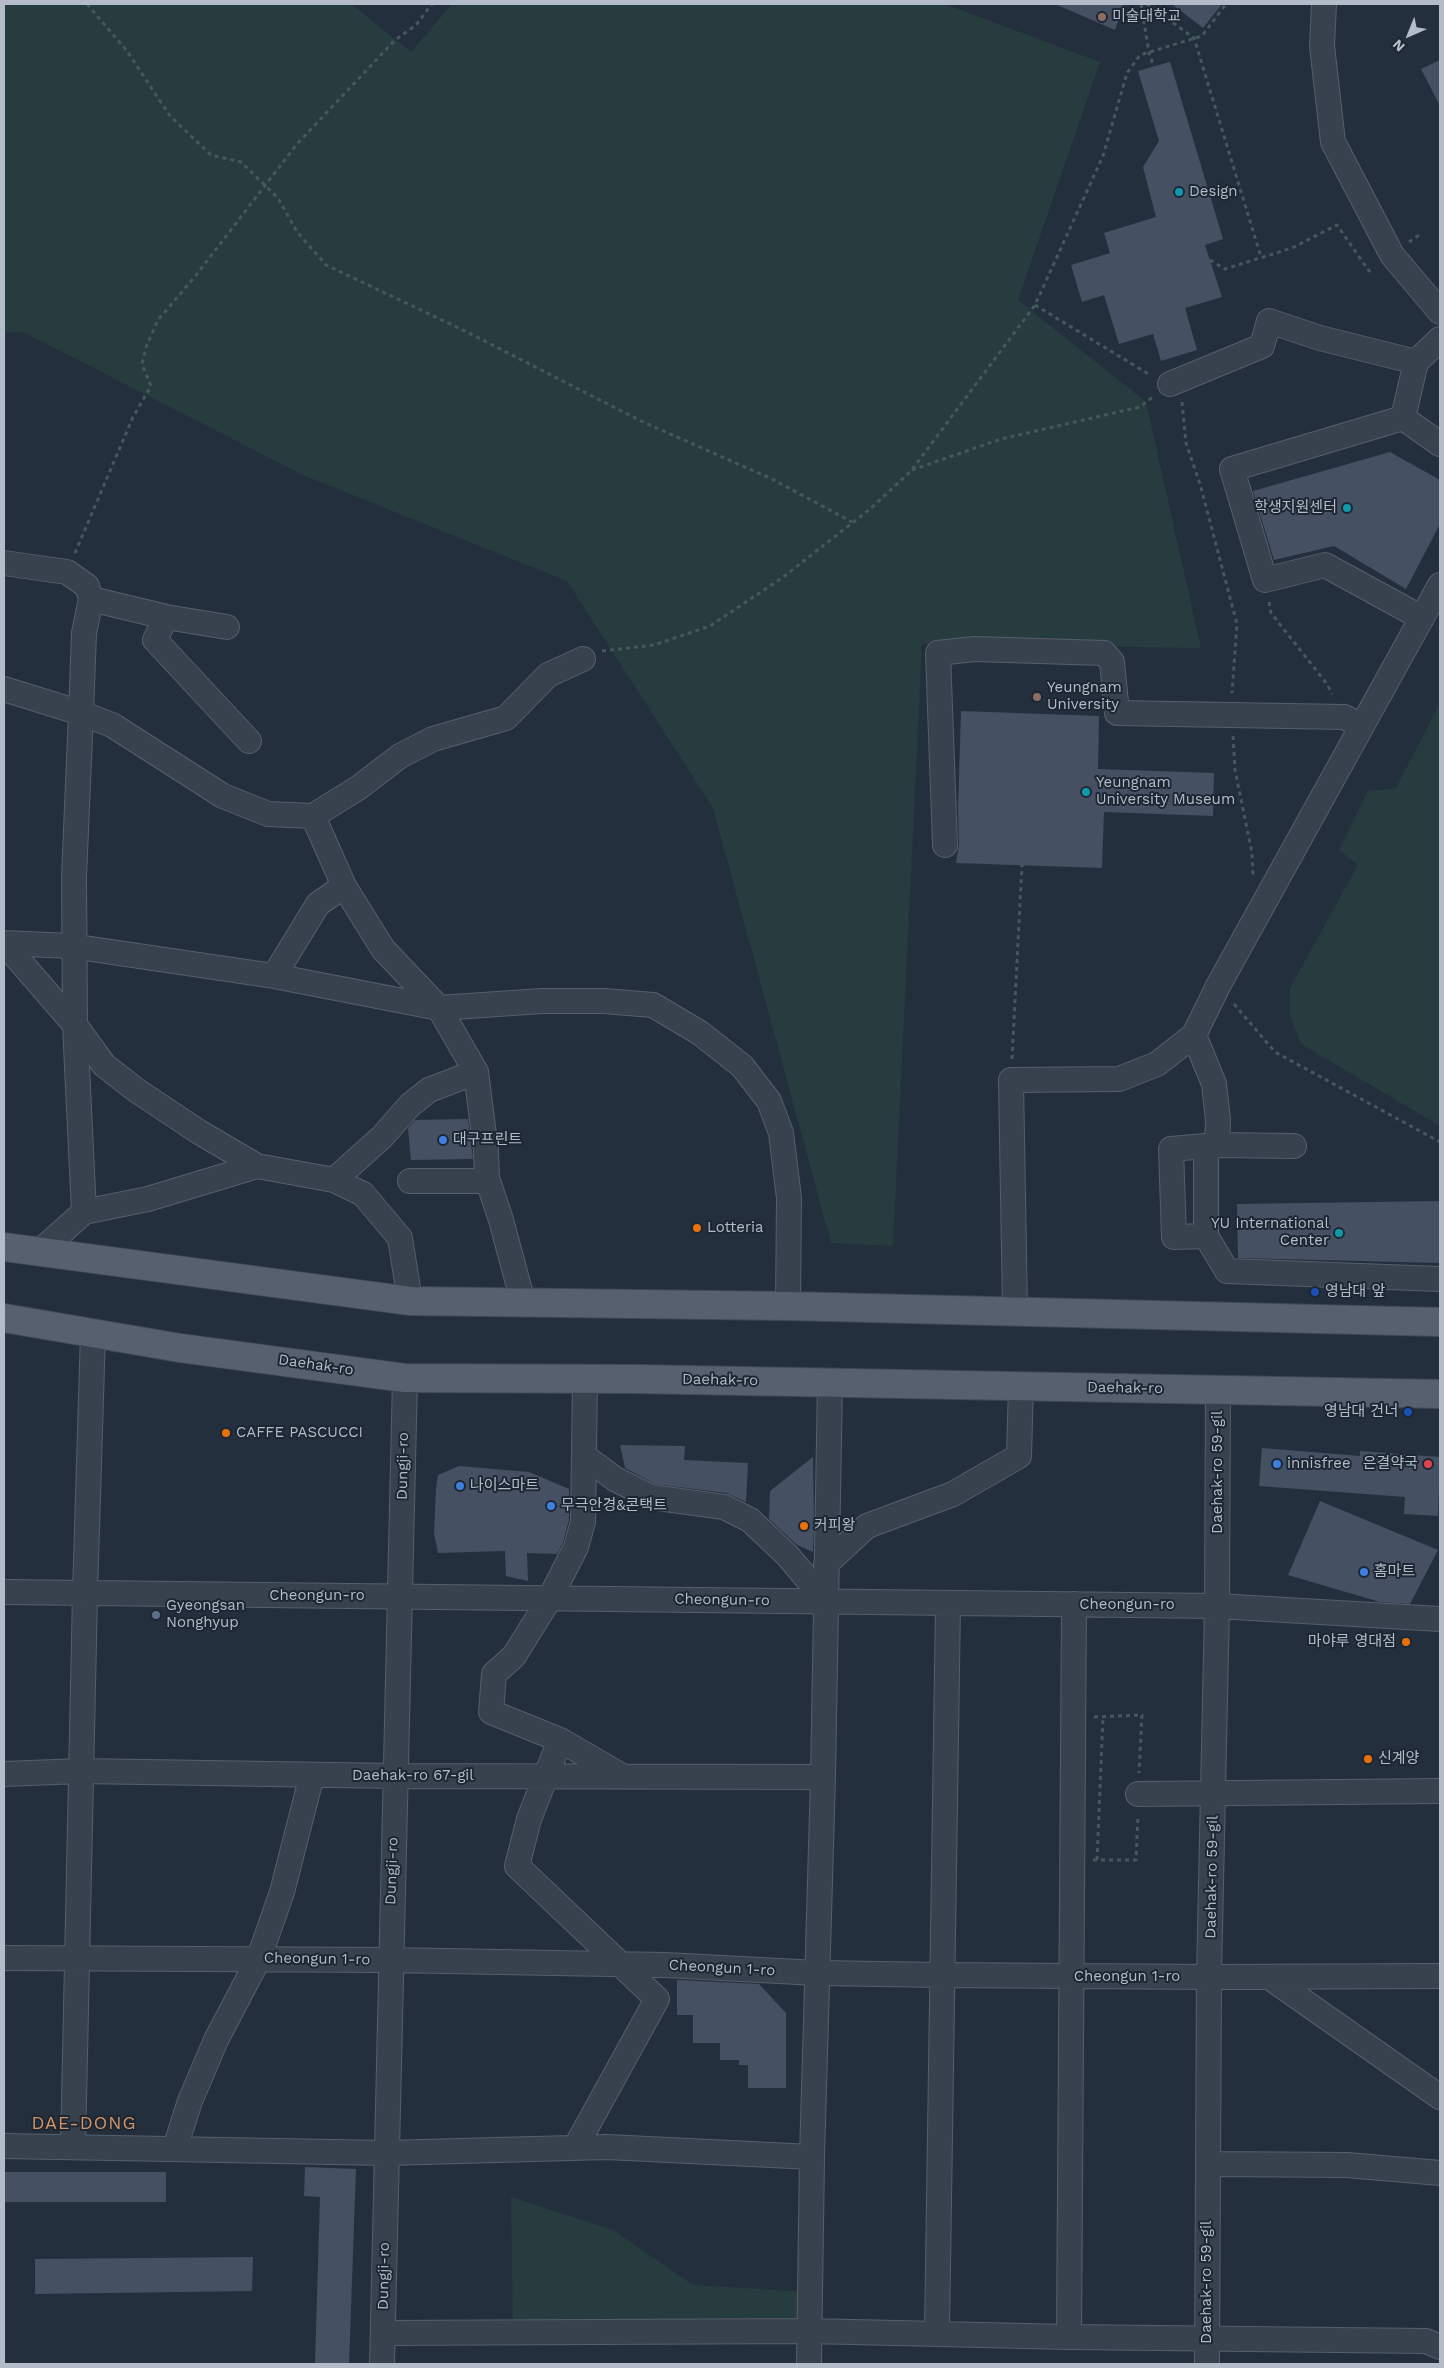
<!DOCTYPE html>
<meta charset="utf-8">
<style>
body{margin:0}
#map{position:relative;width:1444px;height:2368px;overflow:hidden;background:#242f3e;font-family:"Work Sans",sans-serif}
canvas{display:block}
.frame{position:absolute;inset:0;border:5px solid #b4bcc9;pointer-events:none}
.north{position:absolute;left:1384px;top:10px;width:50px;height:50px;-webkit-text-stroke:4px #1d2633;paint-order:stroke;rotate:224deg;font-size:14px;font-weight:700;line-height:20px;text-align:center;color:#b4bcc9}
.north::after{content:'';display:block;margin:auto;width:18px;height:22px;background:#b4bcc9;clip-path:polygon(50% 0,100% 100%,50% 72%,0 100%)}
</style>
<div id="map">
<canvas width="1444" height="2368"></canvas>
<div class="frame"></div>
<div class="north">N</div>
</div>
<script>
const ctx = document.querySelector('canvas').getContext('2d');
ctx.lineJoin = 'round';
function paint(path, color) {
  ctx.fillStyle = color;
  ctx.fill(path, 'evenodd');
}
function poly(rows) {
  const path = new Path2D();
  for (const r of rows) {
    path.moveTo(r[0], r[1]);
    for (let i = 2; i < r.length; i += 2) path.lineTo(r[i], r[i + 1]);
  }
  return path;
}
function trace(path, color, width, dash) {
  ctx.strokeStyle = color;
  ctx.lineWidth = width;
  ctx.lineCap = dash ? 'butt' : 'round';
  ctx.setLineDash(dash || []);
  ctx.stroke(path);
}
function write(font, color, halo, rows, align = 'center') {
  ctx.font = font + ' "Work Sans","Noto Sans KR",sans-serif';
  ctx.lineWidth = 4;
  ctx.setLineDash([]);
  ctx.textBaseline = 'middle';
  ctx.strokeStyle = halo;
  ctx.fillStyle = color;
  for (const [text, x, y, turn = 0] of rows) {
    ctx.save();
    ctx.translate(x, y);
    ctx.rotate((+turn || 0) * Math.PI / 180);
    ctx.textAlign = isNaN(turn) ? turn : align;
    if (halo) ctx.strokeText(text, 0, 0);
    ctx.fillText(text, 0, 0);
    ctx.restore();
  }
}
paint(poly([
 [4,4,351,4,411,52,452,4,945,4,1100,62,1018,300,1146,402,1201,648,922,644,893,1246,831,1243,713,808,567,581,303,475,23,332,4,333],
 [1440,703,1440,1126,1301,1044,1290,1016,1290,988,1358,865,1339,850,1368,791,1396,788],
 [511,2197,613,2230,693,2285,809,2292,809,2331,513,2331]
]), '#263c3f');
paint(poly([
 [1055,4,1124,4,1115,30],
 [1172,4,1222,4,1203,28],
 [1440,60,1440,106,1421,69],
 [1170,62,1223,239,1205,245,1222,297,1185,308,1197,350,1161,361,1153,334,1119,344,1104,295,1082,302,1071,265,1110,253,1104,233,1156,217,1143,167,1159,141,1138,71],
 [1390,452,1440,480,1440,524,1406,589,1334,546,1274,560,1253,491],
 [961,711,1099,716,1098,769,1214,773,1213,816,1104,812,1102,868,956,863,959,844,958,810],
 [468,1119,473,1159,411,1160,408,1128,415,1120],
 [1440,1201,1440,1263,1238,1258,1237,1204],
 [620,1445,685,1446,684,1460,748,1463,746,1502,726,1493,655,1484,625,1468],
 [1262,1448,1360,1456,1360,1451,1440,1457,1438,1516,1404,1514,1405,1497,1259,1486],
 [813,1457,814,1523,813,1552,797,1545,769,1519,770,1491],
 [459,1466,529,1472,569,1489,569,1520,563,1542,557,1554,527,1553,528,1581,506,1576,505,1551,438,1553,434,1533,436,1488,438,1475],
 [1320,1501,1438,1550,1410,1604,1380,1602,1288,1575],
 [677,1980,759,1984,786,2013,786,2088,748,2088,748,2065,739,2065,739,2060,720,2060,720,2043,693,2043,693,2015,677,2015],
 [305,2167,356,2169,349,2364,315,2364,320,2197,304,2196],
 [4,2172,166,2172,166,2202,4,2202],
 [253,2257,252,2291,35,2294,35,2259]
]), '#455162');
const minor = poly([
 [1324,4,1322,46,1333,142,1392,255,1440,312],
 [1170,384,1262,346,1269,321,1320,338,1416,362,1440,339],
 [1403,418,1416,362],
 [4,563,67,572,87,586,91,599,84,633,81,713,112,725,223,796,268,814,313,816,344,886,383,949,439,1008,476,1072,486,1151,487,1178,501,1220,523,1302],
 [91,599,166,617,227,627],
 [166,617,155,640,249,741],
 [1422,618,1325,565,1265,580,1232,469,1403,418,1440,444],
 [4,689,81,713,74,877,75,1025,84,1212],
 [313,816,358,788,400,756,433,739,506,718,548,675,583,659],
 [945,845,938,653,974,649,1104,653,1112,662,1117,713,1344,717,1362,726],
 [344,886,318,904,274,976,439,1008,542,1001,604,1001,653,1005,700,1033,742,1066,769,1101,781,1133,789,1198,788,1306],
 [4,943,75,1025,104,1065,136,1090,199,1132,257,1166,334,1180,363,1194,400,1238,410,1301],
 [4,943,71,946,274,976],
 [1194,1035,1214,1084,1218,1120,1217,1145,1171,1149,1174,1237,1206,1236,1206,1146],
 [1217,1145,1294,1146],
 [334,1180,382,1137,410,1105,429,1090,476,1072],
 [410,1181,488,1181],
 [1206,1236,1227,1271,1440,1279],
 [38,1253,84,1212,148,1199,257,1166],
 [1015,1311,1011,1080,1119,1079,1157,1064,1194,1035,1218,986,1440,585],
 [585,1379,583,1522,576,1547,550,1598,514,1656,494,1674,491,1712,560,1740,622,1776],
 [584,1456,615,1479,651,1497,724,1507,750,1520,787,1555,826,1601],
 [826,1564,867,1526,953,1494,1019,1456,1021,1386],
 [4,1592,1217,1606,1440,1619],
 [560,1740,529,1819,517,1866,657,1999,575,2148],
 [4,1774,81,1771,395,1776,823,1777],
 [1138,1794,1440,1791],
 [4,1958,390,1960,665,1965,817,1973,942,1975,1209,1977,1440,1976],
 [1269,1977,1440,2097],
 [4,2146,387,2153,607,2147,812,2157],
 [73,2147,85,1594,93,1333],
 [175,2148,190,2101,216,2040,259,1958,282,1892,312,1775],
 [1208,2164,1347,2165,1440,2173],
 [383,2333,809,2331,1069,2337,1426,2341,1440,2347],
 [937,2333,948,1603],
 [1069,2337,1074,1604],
 [382,2364,405,1378],
 [809,2364,812,2157,823,1777,830,1382],
 [1207,2364,1209,1977,1217,1606,1218,1390]
]);
const major = poly([
 [4,1247,410,1301,788,1306,1440,1322],
 [4,1318,180,1348,405,1378,635,1379,1440,1394]
]);
trace(minor, '#565f6c', 26);
trace(major, '#414a57', 30);
trace(poly([
 [87,4,127,51,170,116,211,155,241,162,278,198,297,232,326,265,465,331,641,421,772,479,852,522],
 [1141,4,1149,53,1154,67],
 [1147,4,1194,38,1261,257],
 [1409,242,1419,235],
 [1210,260,1225,269,1292,248,1337,225,1369,271,1374,268],
 [1035,305,1150,375],
 [1182,402,1186,443,1200,484,1237,624,1232,693],
 [912,470,1001,439,1140,407,1154,396],
 [75,553,133,417,151,386,142,364,146,347,158,320,197,274,297,144,395,40,416,25,432,4],
 [1269,602,1271,613,1327,684,1332,694],
 [602,651,654,645,710,626,782,578,870,509,911,471,1035,305,1103,156,1127,73,1140,55,1202,36,1226,4],
 [1233,736,1235,770,1252,853,1253,876],
 [1234,1004,1275,1052,1440,1142],
 [1012,1059,1022,865],
 [1094,1717,1142,1715,1139,1773],
 [1093,1860,1136,1860,1138,1815],
 [1097,1860,1103,1717]
]), '#44595c', 3, [4, 4]);
trace(minor, '#38414e', 24);
trace(major, '#56606e', 28);
for (const [x, y, r, color] of [
 [1102,17,5,"#8d6e63"],
 [1179,192,5,"#0f9aa8"],
 [1347,508,5,"#0f9aa8"],
 [1037,697,5,"#8d6e63"],
 [1086,792,5,"#0f9aa8"],
 [443,1140,5,"#3f7fe0"],
 [697,1228,5,"#e8710a"],
 [1339,1233,5,"#0f9aa8"],
 [1315,1292,5,"#1a4fb4"],
 [1408,1412,5,"#1a4fb4"],
 [226,1433,5,"#e8710a"],
 [1277,1464,5,"#3f7fe0"],
 [1428,1464,5,"#e0444e"],
 [460,1486,5,"#3f7fe0"],
 [551,1506,5,"#3f7fe0"],
 [804,1526,5,"#e8710a"],
 [1364,1572,5,"#3f7fe0"],
 [156,1615,5,"#5c6f8a"],
 [1406,1642,5,"#e8710a"],
 [1368,1759,5,"#e8710a"]
]) {
  const dot = new Path2D();
  dot.arc(x, y, r, 0, 2 * Math.PI);
  ctx.fillStyle = color;
  ctx.fill(dot);
  trace(dot, '#1d2633', 2);
}
write('15px', '#b4bcc9', '#1d2633', [
 ["미술대학교",1112,17],
 ["Design",1189,192],
 ["학생지원센터",1337,508,"right"],
 ["Yeungnam",1047,688],
 ["University",1047,705],
 ["Yeungnam",1096,783],
 ["University Museum",1096,800],
 ["대구프린트",453,1140],
 ["YU International",1329,1224,"right"],
 ["Center",1329,1241,"right"],
 ["Lotteria",707,1228],
 ["영남대 앞",1325,1292],
 ["영남대 건너",1398,1412,"right"],
 ["CAFFE PASCUCCI",236,1433],
 ["innisfree",1287,1464],
 ["은결약국",1418,1464,"right"],
 ["나이스마트",470,1486],
 ["무극안경&콘택트",561,1506],
 ["커피왕",814,1526],
 ["홈마트",1374,1572],
 ["Gyeongsan",166,1606],
 ["Nonghyup",166,1623],
 ["마야루 영대점",1396,1642,"right"],
 ["신계양",1378,1759]
], 'left');
write('15px', '#b4bcc9', '#1d2633', [
 ["Daehak-ro",316,1365,8],
 ["Daehak-ro",720,1380,1],
 ["Daehak-ro",1125,1388,1],
 ["Dungji-ro",403,1466,-89],
 ["Daehak-ro 59-gil",1218,1472,-90],
 ["Cheongun-ro",317,1596],
 ["Cheongun-ro",722,1600,1],
 ["Cheongun-ro",1127,1605],
 ["Daehak-ro 67-gil",413,1776],
 ["Dungji-ro",392,1871,-88],
 ["Daehak-ro 59-gil",1212,1877,-89],
 ["Cheongun 1-ro",317,1959,1],
 ["Cheongun 1-ro",722,1968,3],
 ["Cheongun 1-ro",1127,1977],
 ["Dungji-ro",384,2276,-89],
 ["Daehak-ro 59-gil",1207,2282,-90]
]);
ctx.letterSpacing = '1px';
write('18px', '#d59563', '#1d2633', [
 ["DAE-DONG",84,2124]
]);
ctx.letterSpacing = '0px';
</script>
